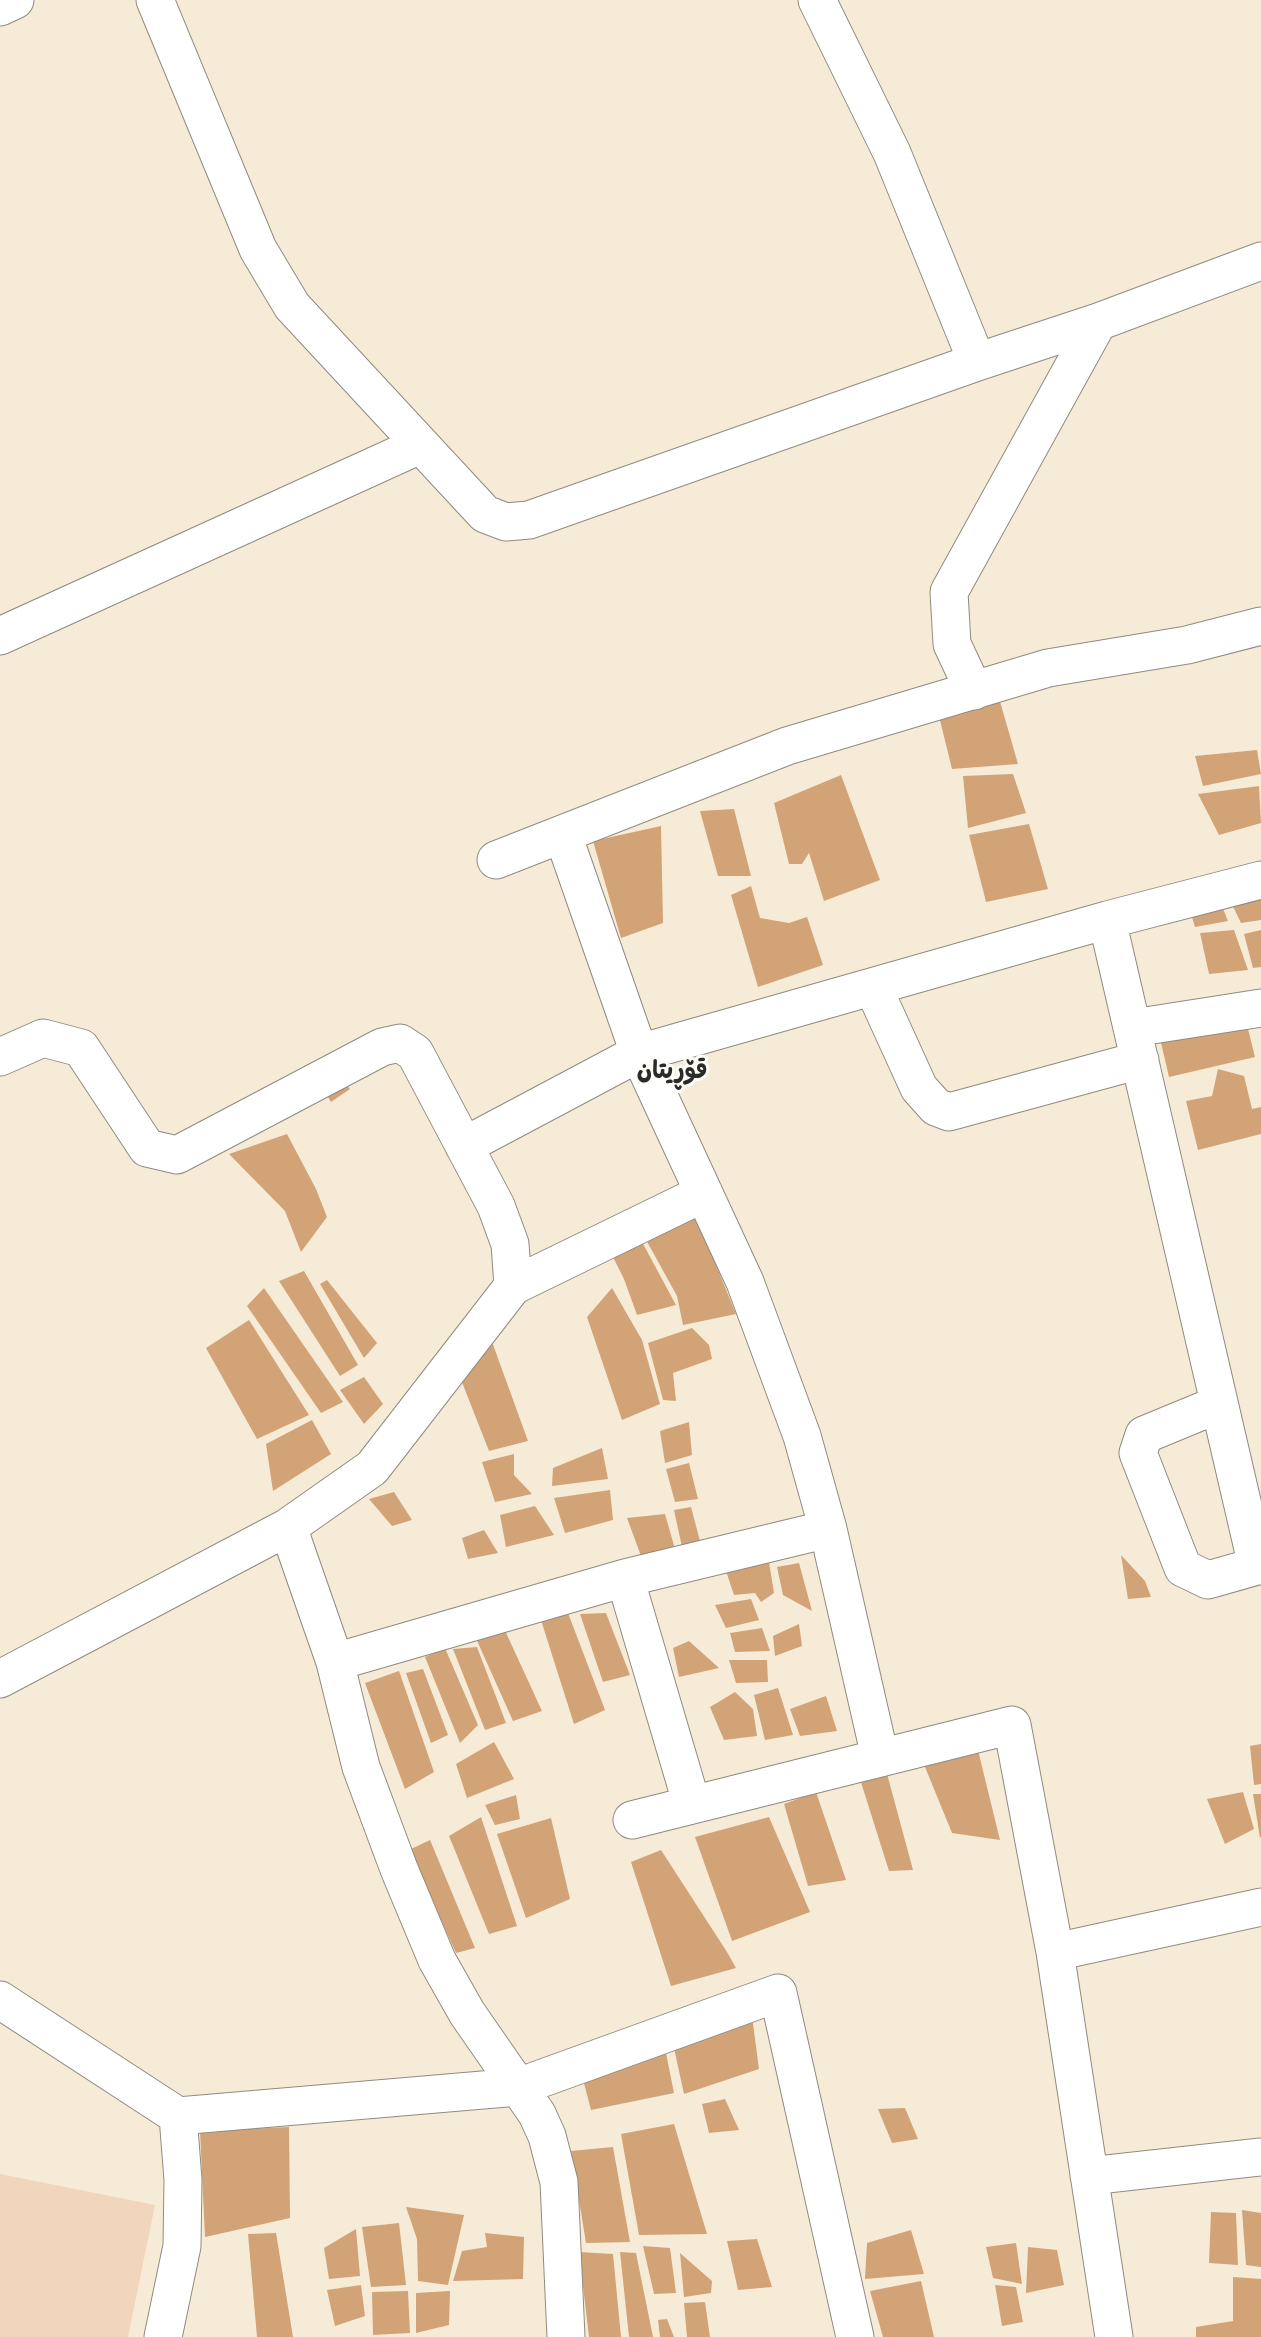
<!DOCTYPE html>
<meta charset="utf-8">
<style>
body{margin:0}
canvas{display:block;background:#f6ebd6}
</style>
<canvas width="1261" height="2337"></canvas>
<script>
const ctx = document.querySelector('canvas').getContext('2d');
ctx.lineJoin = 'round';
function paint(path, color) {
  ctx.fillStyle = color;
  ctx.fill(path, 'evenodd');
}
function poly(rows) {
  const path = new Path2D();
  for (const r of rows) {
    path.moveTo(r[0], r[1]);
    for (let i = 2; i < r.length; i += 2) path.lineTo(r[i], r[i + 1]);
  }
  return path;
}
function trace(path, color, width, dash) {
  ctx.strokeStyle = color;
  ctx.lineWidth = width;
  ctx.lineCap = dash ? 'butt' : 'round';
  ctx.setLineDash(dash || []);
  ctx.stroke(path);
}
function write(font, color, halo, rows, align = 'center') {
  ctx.font = font + ' Pangolin,"Playpen Sans Arabic",sans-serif';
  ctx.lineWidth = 6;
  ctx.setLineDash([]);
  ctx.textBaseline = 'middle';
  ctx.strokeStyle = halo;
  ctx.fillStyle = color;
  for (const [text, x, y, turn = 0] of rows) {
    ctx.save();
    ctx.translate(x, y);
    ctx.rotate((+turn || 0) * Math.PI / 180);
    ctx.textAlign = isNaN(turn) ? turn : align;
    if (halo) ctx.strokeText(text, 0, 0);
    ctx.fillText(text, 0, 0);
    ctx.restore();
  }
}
paint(poly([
 [0,2174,155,2205,128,2337,0,2337]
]), '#f1d5bd');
paint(poly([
 [999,698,1018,764,952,769,938,712],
 [1257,750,1261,774,1203,786,1195,756],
 [1013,774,1026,813,968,828,963,776],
 [841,775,880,880,824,901,809,853,802,864,789,864,774,803],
 [1259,786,1261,823,1219,835,1198,794],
 [734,809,751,876,718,876,700,811],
 [1029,824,1048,889,986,902,969,835],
 [661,826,663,923,621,938,593,841],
 [751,886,760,918,789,923,807,917,823,965,758,987,731,895],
 [1261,890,1261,920,1241,923,1229,898],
 [1187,901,1220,901,1228,921,1195,927],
 [1234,930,1248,970,1209,974,1200,933],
 [1261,930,1261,967,1253,968,1244,934],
 [1245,1017,1255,1057,1169,1077,1158,1030],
 [1218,1069,1244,1076,1252,1109,1261,1107,1261,1134,1198,1150,1186,1101,1212,1096],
 [339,1076,350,1089,331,1102,321,1085],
 [287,1134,316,1189,327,1217,301,1252,285,1211,229,1154],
 [696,1216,736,1314,683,1325,677,1296,645,1238],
 [642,1242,676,1305,637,1315,624,1279,613,1257],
 [304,1271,358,1365,340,1376,279,1281],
 [327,1280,377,1343,364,1358,320,1284],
 [264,1288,343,1402,321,1413,247,1306],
 [612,1288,642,1340,660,1404,622,1420,587,1317],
 [249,1320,309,1415,257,1439,206,1348],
 [692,1328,709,1345,712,1359,673,1373,676,1401,663,1400,648,1343],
 [491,1339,528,1441,489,1451,456,1367],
 [364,1377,383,1404,364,1424,340,1390],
 [312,1420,331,1454,273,1491,266,1444],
 [689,1422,692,1455,665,1463,660,1431],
 [602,1448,608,1479,552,1486,553,1468],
 [514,1454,514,1475,532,1494,495,1502,482,1462],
 [689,1463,698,1499,675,1502,666,1469],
 [610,1490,613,1520,565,1533,554,1498],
 [394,1492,412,1520,392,1526,369,1499],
 [535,1506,554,1535,506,1547,500,1515],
 [691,1507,700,1541,682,1547,674,1510],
 [665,1514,675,1549,641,1556,627,1518],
 [484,1530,498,1553,468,1559,462,1538],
 [1121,1555,1145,1581,1151,1597,1128,1599],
 [769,1562,774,1593,761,1602,755,1593,734,1595,725,1568],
 [799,1563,812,1611,783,1595,777,1567],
 [751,1599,759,1620,726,1628,715,1605],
 [568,1613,605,1710,574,1724,540,1617],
 [606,1613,630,1675,603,1682,580,1614],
 [502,1624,542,1711,513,1721,474,1634],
 [799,1624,802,1646,775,1656,773,1636],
 [762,1628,770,1651,735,1652,730,1633],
 [689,1641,719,1668,679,1677,673,1648],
 [477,1647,506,1723,485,1730,453,1649],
 [445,1648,478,1725,460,1743,425,1657],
 [729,1660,767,1660,768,1682,736,1683],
 [423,1669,448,1735,431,1743,406,1673],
 [399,1671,434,1772,405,1789,365,1683],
 [778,1688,793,1735,765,1740,754,1695],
 [735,1692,753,1709,757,1736,724,1740,710,1707],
 [826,1696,837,1731,800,1736,790,1709],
 [974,1734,1000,1840,952,1833,916,1745],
 [494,1742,514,1779,467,1798,456,1764],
 [1261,1744,1261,1784,1254,1785,1250,1746],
 [886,1770,913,1870,889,1871,859,1776],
 [816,1792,846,1880,808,1886,784,1804],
 [1243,1792,1254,1829,1225,1844,1207,1799],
 [1253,1794,1261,1794,1261,1837,1260,1838],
 [516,1795,520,1819,495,1825,485,1805],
 [481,1817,517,1926,489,1934,449,1836],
 [769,1817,810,1912,732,1941,695,1837],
 [551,1818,570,1899,526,1918,497,1834],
 [430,1840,475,1948,456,1953,409,1850],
 [661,1850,727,1952,736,1968,671,1986,631,1862],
 [752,2016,759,2069,684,2094,672,2039],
 [662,2033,674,2093,591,2110,579,2064],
 [725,2099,739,2130,709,2133,702,2104],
 [905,2108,918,2139,892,2143,878,2109],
 [674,2124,707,2234,639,2235,621,2134],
 [289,2127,290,2218,205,2237,200,2131],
 [613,2147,630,2242,586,2243,571,2151],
 [406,2207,464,2215,448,2285,418,2281,417,2239],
 [1242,2210,1261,2213,1261,2267,1246,2265],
 [1211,2212,1236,2213,1238,2265,1209,2263],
 [399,2223,406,2285,371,2287,362,2227],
 [356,2229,360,2276,329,2279,324,2248],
 [911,2230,924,2274,865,2279,867,2243],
 [276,2233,293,2337,257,2337,248,2234],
 [485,2233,524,2237,523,2279,453,2281,462,2251,487,2247],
 [757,2239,772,2287,738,2290,727,2241],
 [1016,2243,1022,2284,993,2278,986,2247],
 [643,2246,670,2248,676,2293,654,2294],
 [1028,2247,1057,2250,1064,2285,1026,2293],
 [579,2252,613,2254,621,2337,589,2337],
 [620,2252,636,2253,653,2337,629,2337],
 [680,2253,712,2281,711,2293,684,2297],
 [1233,2277,1261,2279,1261,2337,1196,2337,1196,2327,1233,2321],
 [921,2281,934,2337,883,2337,870,2291],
 [361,2285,365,2316,335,2326,327,2290],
 [995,2285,1016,2287,1023,2322,1002,2326],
 [408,2291,410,2333,373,2335,372,2292],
 [450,2291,449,2325,416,2333,416,2293],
 [705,2302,710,2337,687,2337,684,2303],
 [667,2319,674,2337,660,2337,658,2320]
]), '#d3a378');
const minor = poly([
 [155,0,258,249,292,306,485,514,506,522,529,520,977,362,1098,322,1261,261],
 [817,0,892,153,977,362],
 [0,7,15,0],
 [0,636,420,445],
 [974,691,952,644,949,592,1098,322],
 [563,835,639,1053,745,1282,802,1436,828,1529,880,1757],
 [496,860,787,746,1048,668,1187,645,1261,626],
 [1107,920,1257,1566,1261,1566],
 [873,987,919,1088,936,1107,949,1112,1140,1060],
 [1133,1028,1261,1008],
 [0,1057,43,1038,81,1048,147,1148,177,1155,382,1047,400,1043,415,1053,496,1206,510,1244,513,1286],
 [464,1146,639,1053,1107,920,1261,880],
 [1219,1404,1144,1435,1138,1453,1183,1568,1208,1580,1257,1566],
 [288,1527,335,1662,361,1767,399,1869,437,1960,467,2013,537,2114,547,2136,559,2182,566,2337],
 [625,1578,692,1805],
 [335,1662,625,1578,828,1529],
 [0,1679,288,1527,372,1468,513,1286,704,1193],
 [632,1820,1012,1725,1055,1952,1114,2337],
 [1055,1952,1261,1907],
 [0,2000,178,2116,518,2087,778,1993,855,2337],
 [1089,2176,1261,2157],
 [163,2337,182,2246,183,2180,178,2116]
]);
trace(minor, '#908b80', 39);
trace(minor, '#fff', 37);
write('bold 24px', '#2b2b2b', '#fdfcf7', [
 ["قۆڕیتان",672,1072]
]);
</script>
